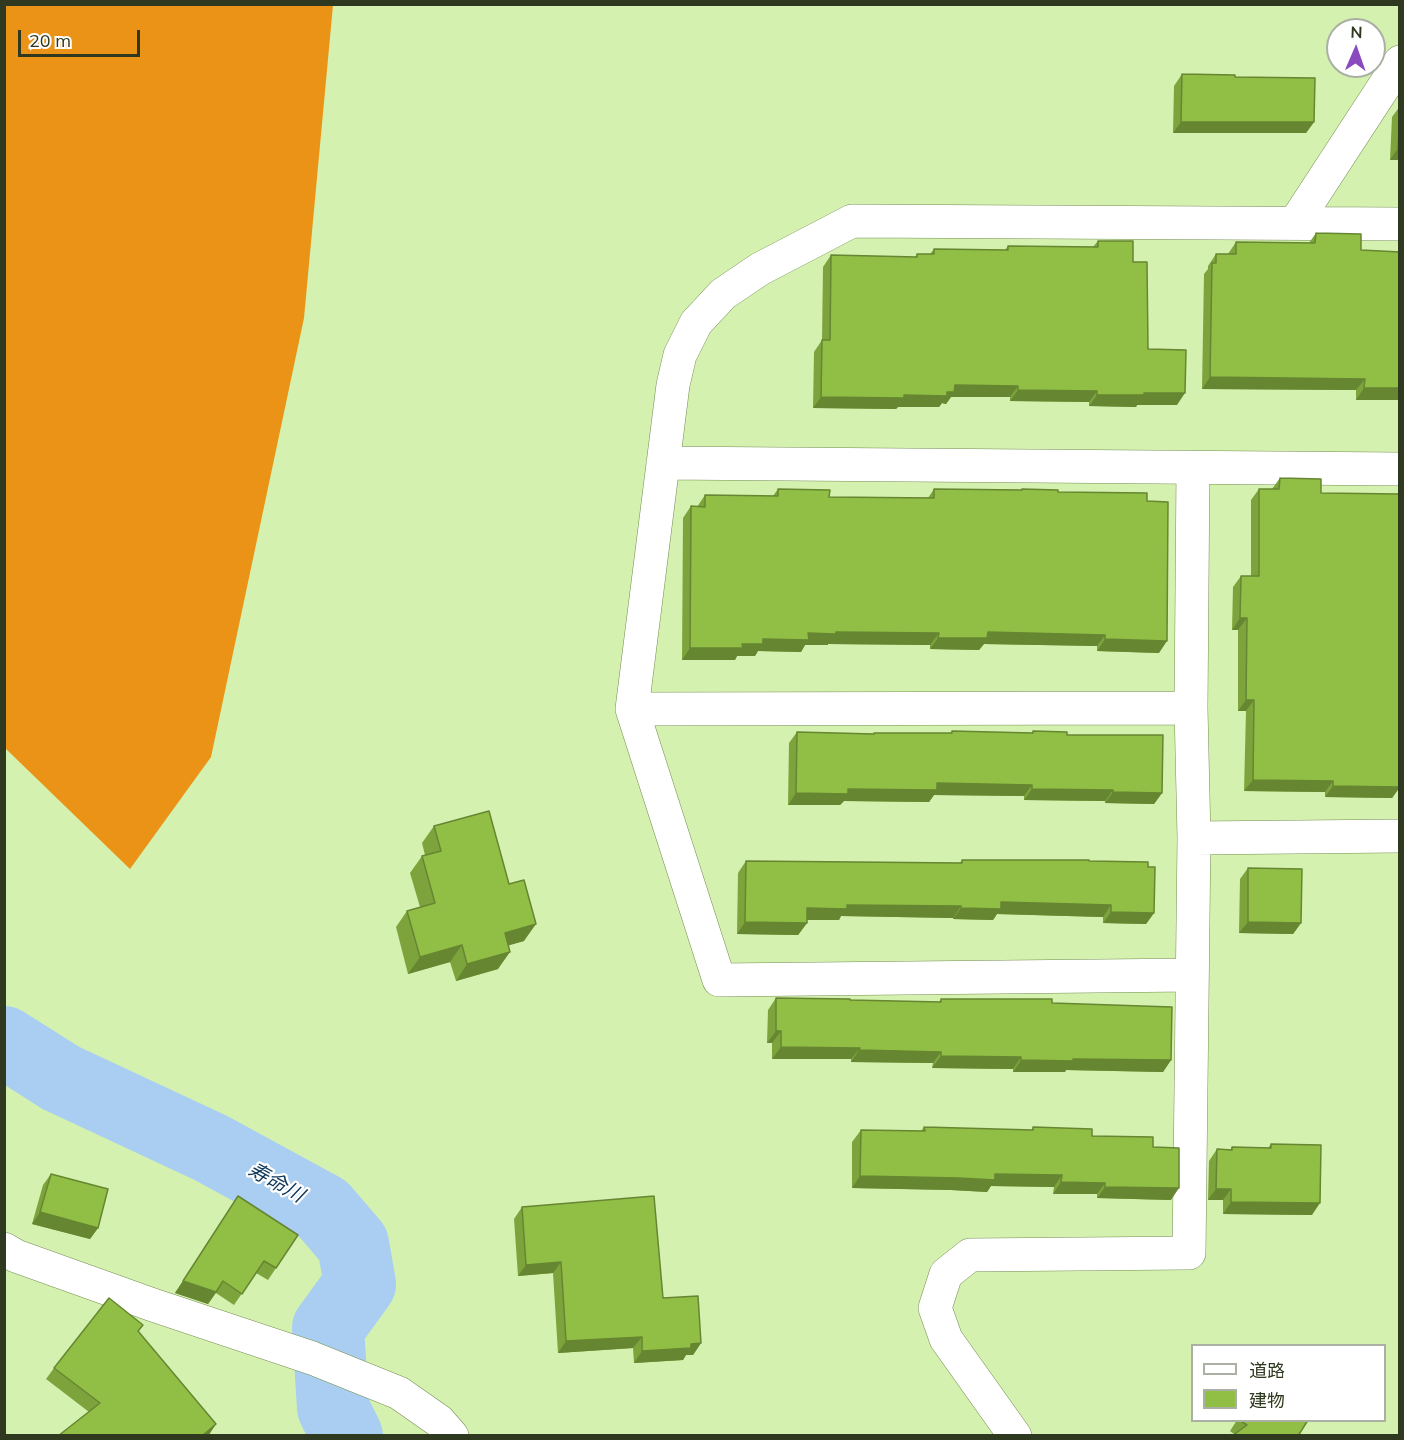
<!DOCTYPE html>
<meta charset="utf-8">
<style>
body{margin:0}
#map{position:relative;width:1404px;height:1440px;overflow:hidden;background:#d4f1b0;font-family:Mulish,"Noto Sans JP",sans-serif}
canvas{display:block}
.frame{position:absolute;inset:0;border:6px solid #2e391f;pointer-events:none}
.legend{position:absolute;left:1191px;top:1344px;width:195px;height:78px;box-sizing:border-box;background:#fff;border:2px solid #abb0a5;margin:0;padding:8px 10px;list-style:none;font-size:18px;color:#2e391f}
.legend li{display:flex;align-items:center;gap:12px;height:30px}
.legend b{width:30px;border:2px solid #abb0a5}
.north{position:absolute;left:1326px;top:18px;width:60px;height:60px;box-sizing:border-box;background:#fff;border:2px solid #abb0a5;border-radius:50%;rotate:2deg;font-size:16px;font-weight:700;line-height:24px;text-align:center;color:#2e391f}
.north::after{content:'';display:block;margin:auto;width:21px;height:27px;background:#8b49be;clip-path:polygon(50% 0,100% 100%,50% 72%,0 100%)}
.scale{position:absolute;left:18px;top:30px;width:122px;height:27px;box-sizing:border-box;border:3px solid #2e391f;border-top:0;padding-left:8px;font-size:18px;line-height:21px;white-space:nowrap;color:#2e391f;-webkit-text-stroke:4px #fff;paint-order:stroke}
</style>
<div id="map">
<canvas width="1404" height="1440"></canvas>
<div class="frame"></div>
<ul class="legend">
<li><b style="height:8px;background:#fff"></b>道路</li>
<li><b style="height:16px;background:#91bf46"></b>建物</li>
</ul>
<div class="north">N</div>
<div class="scale">20 m</div>
</div>
<script>
const ctx = document.querySelector('canvas').getContext('2d');
ctx.lineJoin = 'round';
function paint(path, color) {
  ctx.fillStyle = color;
  ctx.fill(path, 'evenodd');
}
function poly(rows) {
  const path = new Path2D();
  for (const r of rows) {
    path.moveTo(r[0], r[1]);
    for (let i = 2; i < r.length; i += 2) path.lineTo(r[i], r[i + 1]);
  }
  return path;
}
function trace(path, color, width, dash) {
  ctx.strokeStyle = color;
  ctx.lineWidth = width;
  ctx.lineCap = dash ? 'butt' : 'round';
  ctx.setLineDash(dash || []);
  ctx.stroke(path);
}
function write(font, color, halo, rows, align = 'center') {
  ctx.font = font + ' Mulish,"Noto Sans JP",sans-serif';
  ctx.lineWidth = 4.5;
  ctx.setLineDash([]);
  ctx.textBaseline = 'middle';
  ctx.strokeStyle = halo;
  ctx.fillStyle = color;
  for (const [text, x, y, turn = 0] of rows) {
    ctx.save();
    ctx.translate(x, y);
    ctx.rotate((+turn || 0) * Math.PI / 180);
    ctx.textAlign = isNaN(turn) ? turn : align;
    if (halo) ctx.strokeText(text, 0, 0);
    ctx.fillText(text, 0, 0);
    ctx.restore();
  }
}
paint(poly([
 [4,5,333,5,304,318,211,757,130,869,5,748]
]), '#ea9316');
trace(poly([
 [4,1042,61,1078,211,1148,323,1209,353,1244,360,1284,328,1328,333,1408,347,1436]
]), '#a9cef1', 72);
const minor = poly([
 [1295,223,1400,62],
 [663,463,1400,469],
 [632,709,1191,708],
 [1194,838,1400,836],
 [1192,975,719,980,632,709,673,385,680,355,696,323,723,294,760,269,852,221,1400,224],
 [4,1249,16,1256,153,1305,312,1358,399,1393,439,1421,452,1436],
 [1015,1436,946,1339,935,1308,946,1274,970,1255,1189,1253,1194,838,1191,708,1193,468]
]);
trace(minor, '#768f53', 34);
trace(minor, '#fff', 33);
paint(poly([
 [1182,74,1235,77,1314,122,1306,133,1173,133,1174,86],
 [1400,106,1400,160,1390,160,1392,117],
 [1316,233,1361,250,1400,252,1400,400,1356,400,1356,390,1202,389,1204,274,1208,269,1208,266,1216,254,1228,254,1236,242,1309,243],
 [1098,241,1133,262,1148,349,1177,405,1137,405,1136,407,1089,406,1089,402,1010,401,1010,397,951,397,946,404,942,403,939,407,898,407,896,409,813,408,814,352,822,340,823,267,831,255,915,257,917,254,930,254,934,249,1005,250,1008,246,1093,247],
 [1280,478,1321,493,1400,787,1392,798,1325,797,1325,792,1244,791,1246,711,1238,711,1238,630,1232,630,1233,587,1241,576,1251,576,1251,500,1259,489,1272,489],
 [778,489,829,497,928,498,934,489,1021,490,1022,489,1147,501,1159,653,1097,651,1097,646,984,644,979,650,930,649,930,645,828,644,828,645,805,645,801,652,758,651,755,656,737,656,735,660,682,660,683,518,691,506,697,507,705,495,773,496],
 [952,731,1032,733,1033,731,1067,735,1162,793,1154,804,1105,803,1105,801,1024,800,1024,796,934,795,929,802,844,801,840,805,788,805,789,743,797,732,874,734,874,733,950,733],
 [434,826,524,941,508,945,498,969,456,981,450,962,408,974,396,927,407,911,420,907,410,873,422,856,425,855,422,843],
 [962,860,1089,861,1148,867,1154,913,1146,924,1103,923,1103,917,997,914,993,920,953,919,953,918,841,916,839,920,807,920,807,923,798,935,737,934,738,873,746,861,960,863],
 [1248,868,1301,923,1293,934,1239,933,1240,879],
 [776,998,939,1002,941,999,1052,1003,1171,1060,1163,1072,1066,1070,1065,1072,1013,1072,1013,1069,932,1068,933,1063,851,1062,851,1059,772,1059,772,1043,767,1043,768,1010],
 [924,1127,1032,1130,1033,1127,1153,1147,1171,1200,1097,1198,1097,1194,1053,1194,1054,1187,991,1186,987,1192,951,1190,852,1188,852,1142,861,1130,921,1131],
 [1271,1144,1312,1215,1223,1214,1223,1200,1208,1200,1209,1161,1217,1149,1230,1150,1232,1147,1268,1148],
 [51,1174,98,1228,90,1239,32,1224,43,1185],
 [238,1196,298,1235,268,1280,256,1273,234,1305,216,1293,208,1304,175,1293],
 [522,1207,663,1298,701,1343,693,1355,686,1355,683,1360,634,1363,633,1348,558,1353,553,1273,518,1276,514,1219],
 [143,1325,138,1332,216,1424,208,1436,58,1436,89,1412,46,1379,54,1368],
 [1237,1420,1308,1420,1234,1434,1230,1431]
]), '#7da43c');
paint(poly([
 [1181,122,1314,122,1306,133,1173,133],
 [1398,148,1400,148,1400,160,1390,160],
 [1210,377,1365,379,1356,390,1202,389],
 [955,385,1018,386,1010,397,951,397,946,404,942,403,939,407,898,407,896,409,813,408,821,397,904,395,947,392],
 [1364,388,1400,388,1400,400,1356,400],
 [1018,390,1097,391,1089,402,1010,401],
 [1144,393,1185,393,1177,405,1137,405,1136,407,1089,406,1097,395],
 [1240,618,1247,618,1238,630,1232,630],
 [836,632,939,633,930,645,828,644,828,645,805,645,801,652,758,651,755,656,737,656,735,660,682,660,690,648,742,644,763,639,808,633],
 [988,632,1105,635,1097,646,984,644,979,650,930,649,938,638],
 [1105,639,1167,641,1159,653,1097,651],
 [1246,700,1254,700,1246,711,1238,711],
 [1253,780,1333,781,1325,792,1244,791],
 [937,783,1032,785,1024,796,934,795,929,802,844,801,840,805,788,805,796,793],
 [1333,786,1400,787,1392,798,1325,797],
 [1032,789,1113,790,1105,801,1024,800],
 [1113,792,1162,793,1154,804,1105,803],
 [1001,902,1111,905,1103,917,997,914,993,920,953,919,961,908],
 [847,905,961,906,953,918,841,916,839,920,799,920,807,908],
 [1111,912,1154,913,1146,924,1103,923],
 [745,922,807,923,798,935,737,934],
 [1248,922,1301,923,1293,934,1239,933],
 [536,924,524,941,493,950,505,933],
 [462,945,450,962,408,974,420,957],
 [510,952,498,969,456,981,467,964],
 [776,1031,781,1031,772,1043,767,1043],
 [781,1047,860,1048,851,1059,772,1059],
 [859,1050,941,1052,933,1063,851,1062],
 [941,1056,1021,1057,1013,1069,932,1068],
 [1073,1059,1171,1060,1163,1072,1066,1070,1065,1072,1013,1072,1021,1060],
 [995,1174,1062,1175,1054,1187,991,1186,987,1192,951,1190,852,1188,860,1176],
 [1061,1182,1105,1183,1097,1194,1053,1194],
 [1105,1187,1179,1188,1171,1200,1097,1198],
 [1216,1189,1231,1189,1223,1200,1208,1200],
 [1231,1202,1320,1203,1312,1215,1223,1214],
 [40,1212,98,1228,90,1239,32,1224],
 [561,1262,553,1273,518,1276,526,1265],
 [183,1281,216,1292,208,1304,175,1293],
 [642,1337,633,1348,558,1353,566,1341],
 [701,1343,693,1355,686,1355,683,1360,634,1363,642,1351,691,1344],
 [216,1424,208,1436,202,1436]
]), '#668631');
const building = poly([
 [1182,74,1235,75,1235,77,1315,78,1314,122,1181,122,1182,74],
 [1400,110,1400,148,1398,148,1400,110],
 [1316,233,1361,234,1361,250,1400,252,1400,388,1364,388,1365,379,1210,377,1212,263,1216,263,1216,254,1236,254,1236,242,1315,243,1316,233],
 [1098,241,1133,241,1133,262,1147,262,1148,349,1186,350,1185,393,1144,393,1144,395,1097,395,1097,391,1018,390,1018,386,955,385,954,392,947,392,947,396,904,395,904,398,821,397,822,340,830,340,831,255,917,257,917,254,934,254,934,249,1008,250,1008,246,1098,247,1098,241],
 [1280,478,1321,479,1321,493,1400,494,1400,787,1333,786,1333,781,1253,780,1254,700,1246,700,1247,618,1240,618,1241,576,1259,576,1259,489,1279,489,1280,478],
 [778,489,830,490,829,497,934,498,934,489,1022,490,1022,489,1058,490,1058,492,1147,493,1147,501,1168,502,1167,641,1105,639,1105,635,988,632,987,638,938,638,939,633,836,632,836,634,808,633,809,640,763,639,763,644,742,644,743,648,690,648,691,506,705,507,705,495,778,496,778,489],
 [952,731,1033,733,1033,731,1067,732,1067,735,1163,735,1162,793,1113,792,1113,790,1032,789,1032,785,937,783,937,790,848,789,848,794,796,793,797,732,874,734,874,733,952,733,952,731],
 [489,811,509,884,524,880,536,924,505,933,510,952,467,964,462,945,420,957,407,911,435,903,422,856,441,851,434,826,489,811],
 [962,860,1089,860,1089,861,1148,862,1148,867,1155,867,1154,913,1111,912,1111,905,1001,902,1001,909,961,908,961,906,847,905,847,909,807,908,807,923,745,922,746,861,962,863,962,860],
 [1248,868,1302,869,1301,923,1248,922,1248,868],
 [776,998,850,999,850,1000,941,1002,941,999,1052,999,1052,1003,1172,1007,1171,1060,1073,1059,1073,1061,1021,1060,1021,1057,941,1056,941,1052,859,1050,860,1048,781,1047,781,1031,776,1031,776,998],
 [924,1127,1033,1130,1033,1127,1092,1129,1092,1136,1153,1137,1153,1147,1179,1148,1179,1188,1105,1187,1105,1183,1061,1182,1062,1175,995,1174,995,1180,959,1178,860,1176,861,1130,925,1131,924,1127],
 [1271,1144,1321,1145,1320,1203,1231,1202,1231,1189,1216,1189,1217,1149,1232,1150,1232,1147,1271,1148,1271,1144],
 [51,1174,108,1189,98,1228,40,1212,51,1174],
 [238,1196,298,1235,276,1268,264,1261,242,1294,223,1281,216,1292,183,1281,238,1196],
 [654,1196,663,1298,698,1296,701,1343,691,1344,691,1348,642,1351,642,1337,566,1341,561,1262,526,1265,522,1207,654,1196],
 [109,1298,143,1325,138,1331,216,1424,202,1436,58,1436,100,1403,54,1368,109,1298],
 [1239,1420,1308,1420,1298,1436,1232,1436,1247,1425,1239,1420]
]);
paint(building, '#91bf46');
trace(building, '#668631', 1.5);
write('italic 20px', '#0f385a', '#fff', [
 ["寿命川",276,1183,29]
]);
</script>
